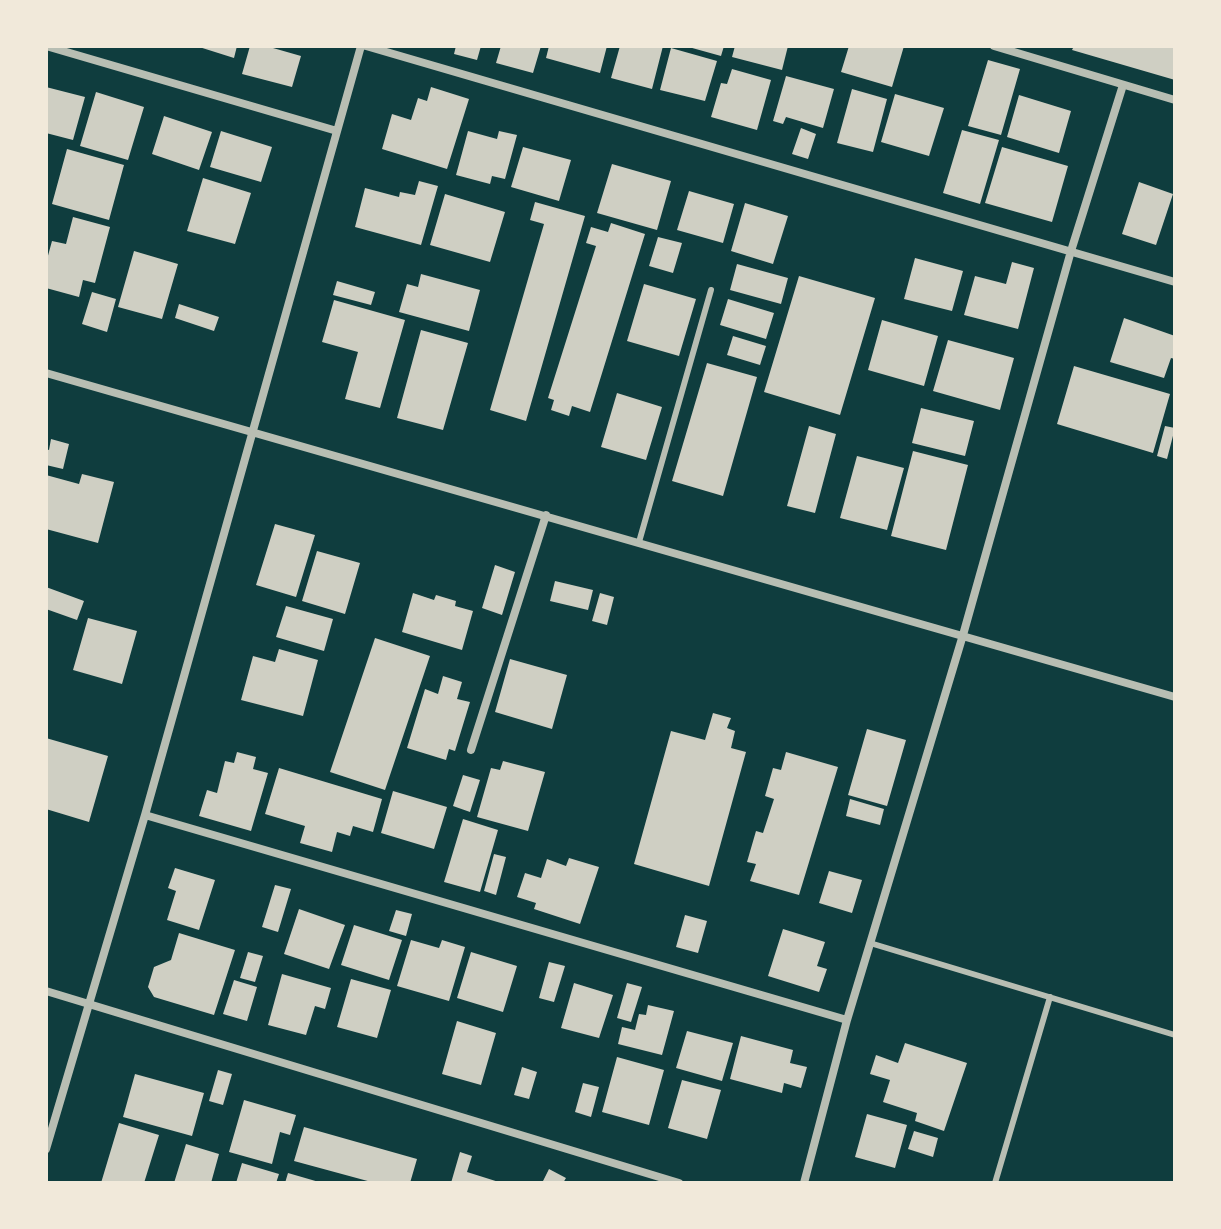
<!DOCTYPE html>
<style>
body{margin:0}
#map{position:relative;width:1221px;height:1229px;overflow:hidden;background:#0f3d3e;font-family:Lato,sans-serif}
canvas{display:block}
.frame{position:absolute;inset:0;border:48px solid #f1e9da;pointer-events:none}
</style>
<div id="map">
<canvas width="1221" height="1229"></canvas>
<div class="frame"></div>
</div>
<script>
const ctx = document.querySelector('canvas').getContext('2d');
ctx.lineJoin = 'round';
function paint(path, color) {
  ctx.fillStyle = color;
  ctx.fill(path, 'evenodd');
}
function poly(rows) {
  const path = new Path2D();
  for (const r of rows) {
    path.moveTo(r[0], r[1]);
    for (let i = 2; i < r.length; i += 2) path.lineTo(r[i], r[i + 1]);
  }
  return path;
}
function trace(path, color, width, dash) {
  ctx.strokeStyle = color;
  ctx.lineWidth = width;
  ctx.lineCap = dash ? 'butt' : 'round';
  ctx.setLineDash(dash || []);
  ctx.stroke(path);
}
paint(poly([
 [196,46,237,46,234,58],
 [250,46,266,46,301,56,292,87,242,74],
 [456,46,481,46,477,60,454,54],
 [501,46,541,46,533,73,496,63],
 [549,46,607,46,600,73,546,58],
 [620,46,663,46,652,89,611,78],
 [685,46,724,46,721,56],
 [735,46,788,46,782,70,732,57],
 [849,46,904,46,892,87,841,72],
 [1074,46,1175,46,1175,80,1072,50],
 [671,48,717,61,705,101,660,90],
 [988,60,1020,69,1001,135,968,126],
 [732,69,771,80,757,130,711,117,721,83,727,84],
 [786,76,834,89,823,128,786,117,783,124,773,121],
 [46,87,85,97,73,140,46,133],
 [431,87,469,99,447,169,382,149,392,114,411,120,418,98,427,101],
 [852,89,887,99,873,152,837,143],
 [96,92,144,107,128,160,80,146],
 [895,94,944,108,929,156,881,142],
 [1019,95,1071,111,1059,153,1007,137],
 [164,116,212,132,199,170,152,154],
 [801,128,816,134,808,159,792,154],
 [962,130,999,140,980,204,943,193],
 [221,131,272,147,261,182,210,167],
 [468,131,497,139,499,131,517,135,505,179,492,176,490,184,456,175],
 [523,147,571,160,559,201,511,187],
 [1002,147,1068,166,1052,222,985,203],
 [67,149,124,165,109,220,52,204],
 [612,164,671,181,657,230,597,213],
 [203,178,251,193,235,244,187,231],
 [419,181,438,186,421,245,355,227,365,188,399,197,400,192,415,195],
 [1139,182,1173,194,1156,245,1122,234],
 [689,191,734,204,723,243,677,230],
 [445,194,505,212,490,262,430,245],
 [535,202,585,216,526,421,490,410,544,224,530,220],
 [745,203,788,216,773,264,731,251],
 [73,217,110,227,95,283,83,280,79,297,46,288,46,263,52,241,66,244],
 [611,223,645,234,590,412,572,406,569,416,551,410,554,400,548,398,596,246,586,243,591,227,608,232],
 [658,237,682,243,673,273,649,266],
 [134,251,178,264,162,319,118,307],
 [915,258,963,271,952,311,904,299],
 [1012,262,1034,268,1018,329,964,315,975,276,1006,284],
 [737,264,788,278,781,304,730,290],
 [421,274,480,290,469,331,399,312,407,284,418,287],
 [799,276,875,298,840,415,764,392],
 [337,281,375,292,371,305,333,295],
 [644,284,696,299,679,356,627,341],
 [92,292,116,299,107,332,82,324],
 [728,299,774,313,766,339,720,325],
 [334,300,405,320,380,408,345,399,358,352,322,342],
 [179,304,219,317,214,331,175,318],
 [1124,318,1175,336,1175,359,1171,358,1164,378,1110,362],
 [882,320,938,336,924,386,868,370],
 [421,330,468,343,443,430,397,418],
 [733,336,766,346,760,365,727,355],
 [948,340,1014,358,1000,410,933,391],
 [707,363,757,377,723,496,672,481],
 [1074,366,1170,394,1153,453,1057,424],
 [617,393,662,407,646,460,601,447],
 [921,408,974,421,965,456,912,443],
 [809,426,836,434,815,513,787,506],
 [1165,426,1175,428,1167,459,1157,456],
 [51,439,69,444,63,469,46,465,46,449,49,450],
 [913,451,968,465,946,550,891,536],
 [857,456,904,468,887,530,840,518],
 [82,474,114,482,98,543,46,529,46,475,79,484],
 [275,524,315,535,296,597,256,585],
 [317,551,360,563,345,614,302,601],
 [495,565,515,572,502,615,482,608],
 [555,581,593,590,588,610,550,601],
 [46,587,84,601,77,620,46,609],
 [413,593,434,600,436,595,456,601,455,606,473,611,462,650,402,632],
 [600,593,614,597,607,625,592,621],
 [286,606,333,619,324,651,276,637],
 [88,618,137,631,122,684,73,670],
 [375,638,430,656,385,790,330,772],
 [279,649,318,660,303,716,241,700,253,656,275,662],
 [510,659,567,675,552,729,495,712],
 [443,676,462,682,457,699,470,702,455,751,449,749,446,760,407,748,425,689,438,694],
 [713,713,731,718,727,728,735,731,731,748,746,752,709,886,634,864,671,731,705,740],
 [867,729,906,740,887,806,848,795],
 [46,738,108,756,89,822,46,809],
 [237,752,256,757,253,769,268,773,251,831,199,816,207,790,217,793,225,761,234,763],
 [786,752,838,767,799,895,750,881,756,864,747,862,756,831,763,833,774,799,765,796,773,768,781,770],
 [503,761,545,772,528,831,477,817,491,768,500,770],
 [279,768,382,799,373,832,353,826,350,836,337,832,332,852,300,843,305,826,265,814],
 [463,775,480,780,470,812,453,806],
 [393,791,447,807,434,849,381,833],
 [850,799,884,809,880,825,846,816],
 [463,819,498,830,480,892,444,882],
 [494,854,506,857,496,895,484,891],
 [569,858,599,867,580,924,534,909,536,903,517,897,525,873,541,878,547,859,566,866],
 [175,868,215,880,199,930,167,920,176,891,168,888],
 [829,871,862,880,852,913,819,903],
 [275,885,291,889,278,932,262,927],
 [299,909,345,925,329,969,284,954],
 [396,910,412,914,406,936,389,931],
 [685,915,707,921,698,953,676,947],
 [354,925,402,940,389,980,341,965],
 [783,929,825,942,817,966,827,969,819,992,768,976],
 [179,933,235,950,214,1015,154,997,148,987,154,967,171,960],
 [411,940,439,948,442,940,465,947,449,1001,397,986],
 [248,952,263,956,255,982,240,978],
 [471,952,517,966,503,1012,457,998],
 [549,962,565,966,554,1002,539,998],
 [282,974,331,988,325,1009,315,1006,306,1035,268,1025],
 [351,979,391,990,377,1038,337,1027],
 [234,980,257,987,247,1021,223,1014],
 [574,983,613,995,599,1038,561,1028],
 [627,983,642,987,631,1022,617,1018],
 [648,1005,674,1011,662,1055,618,1044,622,1027,635,1030,639,1014,646,1015],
 [457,1021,496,1033,481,1085,442,1074],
 [687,1031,733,1043,722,1081,676,1068],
 [741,1036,793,1050,790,1063,807,1067,801,1088,784,1083,782,1093,730,1079],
 [905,1043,967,1063,944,1131,915,1121,917,1113,883,1102,890,1080,870,1074,876,1055,898,1063],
 [617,1057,664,1070,649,1125,602,1112],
 [522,1067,537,1072,529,1099,514,1095],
 [218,1070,232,1074,223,1105,209,1101],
 [135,1074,204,1093,192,1136,123,1117],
 [682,1080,721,1090,707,1139,668,1128],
 [583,1083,599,1087,591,1117,575,1112],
 [244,1100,296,1115,290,1135,280,1132,272,1164,229,1152],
 [867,1114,907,1125,895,1168,855,1157],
 [119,1123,159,1135,144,1183,101,1183],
 [304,1127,417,1159,410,1183,375,1183,294,1161],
 [914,1131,938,1138,933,1157,908,1149],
 [186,1144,219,1154,211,1183,174,1183],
 [460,1152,472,1156,467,1172,502,1183,451,1183],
 [242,1163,279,1174,276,1183,236,1183],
 [549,1169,566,1178,563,1183,542,1183],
 [288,1173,319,1182,319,1183,285,1183]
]), '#cfcfc3');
trace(poly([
 [639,542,711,290],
 [870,943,1175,1035],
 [995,1183,1050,997]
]), '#b8beb3', 6);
trace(poly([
 [46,46,337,131],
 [366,46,1175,282],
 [994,46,1175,100],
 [46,373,1175,697],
 [471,750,546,515],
 [145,815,847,1020],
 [46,991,679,1183],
 [46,1149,145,815,361,46],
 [804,1183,847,1020,963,635,1071,251,1123,85]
]), '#b8beb3', 8);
</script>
